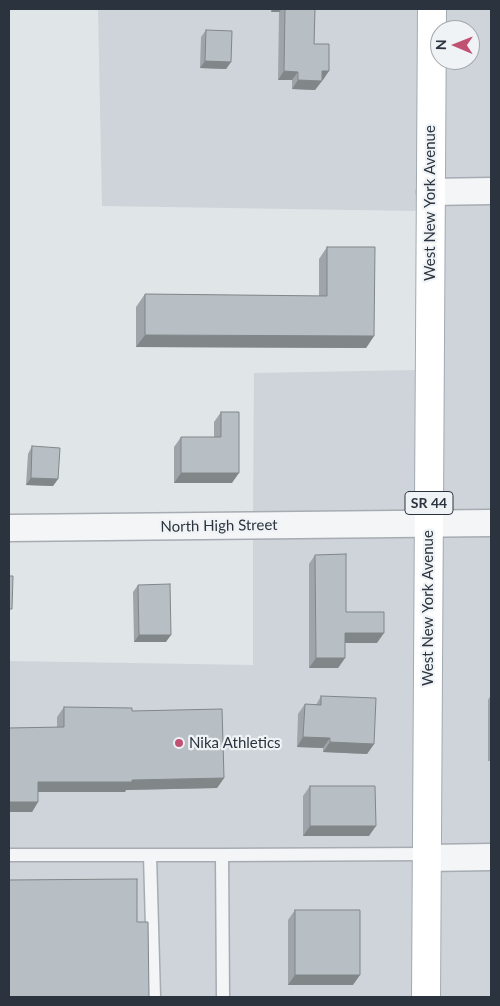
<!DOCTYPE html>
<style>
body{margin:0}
#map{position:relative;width:500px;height:1006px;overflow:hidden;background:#e0e5e8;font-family:Lato,sans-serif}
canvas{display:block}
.frame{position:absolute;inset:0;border:10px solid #2b343e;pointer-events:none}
.north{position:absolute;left:430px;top:20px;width:50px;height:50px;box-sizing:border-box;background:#f0f3f6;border:1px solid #a1a7ac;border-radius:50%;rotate:271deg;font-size:14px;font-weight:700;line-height:20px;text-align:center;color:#2b343e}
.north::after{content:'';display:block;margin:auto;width:18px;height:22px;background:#c15173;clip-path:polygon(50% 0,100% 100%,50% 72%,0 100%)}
</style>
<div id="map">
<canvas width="500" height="1006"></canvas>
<div class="frame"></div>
<div class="north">N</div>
</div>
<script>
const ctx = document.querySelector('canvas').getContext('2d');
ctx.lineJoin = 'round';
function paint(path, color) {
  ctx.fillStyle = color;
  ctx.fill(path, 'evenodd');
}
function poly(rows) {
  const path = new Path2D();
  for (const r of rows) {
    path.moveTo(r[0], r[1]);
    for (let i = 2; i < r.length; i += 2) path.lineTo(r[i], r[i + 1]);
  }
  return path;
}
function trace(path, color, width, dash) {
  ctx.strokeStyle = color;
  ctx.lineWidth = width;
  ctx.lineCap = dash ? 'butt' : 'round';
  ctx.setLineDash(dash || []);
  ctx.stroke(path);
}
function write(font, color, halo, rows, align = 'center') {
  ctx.font = font + ' Lato,sans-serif';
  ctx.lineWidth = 4.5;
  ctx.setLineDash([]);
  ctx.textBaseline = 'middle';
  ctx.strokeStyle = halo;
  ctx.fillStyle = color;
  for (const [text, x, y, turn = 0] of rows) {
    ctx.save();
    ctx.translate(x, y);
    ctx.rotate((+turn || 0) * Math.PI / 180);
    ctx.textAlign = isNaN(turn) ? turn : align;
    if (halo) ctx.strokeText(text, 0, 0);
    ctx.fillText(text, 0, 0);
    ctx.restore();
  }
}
paint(poly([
 [98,9,419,9,417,211,102,206],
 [445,9,491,9,491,179,443,180,444,60,470,60,470,30,445,30],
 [491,202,491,512,441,512,443,203],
 [416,370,415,513,253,515,254,373],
 [441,535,491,535,491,846,440,846],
 [415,536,413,997,9,997,9,661,253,665,253,537],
 [491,868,491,997,439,997,439,869]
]), '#cfd4da');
const lane = poly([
 [9,855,222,855,223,997],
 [150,855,154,997],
 [222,855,427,854]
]);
const street = poly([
 [430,192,491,191],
 [9,528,491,523],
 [427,858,491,857]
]);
const primary = poly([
 [426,997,432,9]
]);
trace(lane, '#a6acb2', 15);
trace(street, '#a6acb2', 29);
trace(primary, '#a1abb2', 30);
trace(lane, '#f3f5f7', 12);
trace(street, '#f3f5f7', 26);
trace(primary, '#fff', 28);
paint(poly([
 [271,9,315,9,314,44,323,80,322,80,315,90,292,89,292,80,278,80,279,12,271,12],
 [206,30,231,62,226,69,200,68,201,37],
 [327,247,374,336,366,348,136,347,136,307,145,294,319,296,319,259],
 [221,412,232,483,174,483,174,447,181,437,214,437,214,422],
 [32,446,58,479,53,486,26,485,28,454],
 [315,555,346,612,377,643,345,643,345,658,338,668,309,668,309,564],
 [138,585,166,642,134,642,133,592],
 [491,695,491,761,488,761,488,700],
 [321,696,374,744,367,754,323,752,323,748,297,747,298,714,305,704,316,705],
 [64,707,132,711,224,778,217,788,126,790,125,792,38,792,38,802,32,812,9,812,9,728,57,727,57,717],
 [310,786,369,836,303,836,303,796],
 [295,910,353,985,288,985,288,920]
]), '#9ea4a9');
paint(poly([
 [273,9,282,9,279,12,271,12],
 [205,61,231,62,226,69,200,68],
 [284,71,298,72,292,80,278,80],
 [322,71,329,71,323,80,316,80],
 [298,80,322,81,315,90,292,89],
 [145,335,374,336,366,348,136,347],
 [181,473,239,473,232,483,174,483],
 [31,478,58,479,53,486,26,485],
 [345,633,384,633,377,643,338,643],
 [139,635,171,635,166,642,134,642],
 [316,658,345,658,338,668,309,668],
 [303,737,330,738,323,748,297,747],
 [330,742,374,744,367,754,323,752],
 [224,778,217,788,126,790,125,792,31,792,38,782],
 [9,802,38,802,32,812,9,812],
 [310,826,376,826,369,836,303,836],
 [295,975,360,975,353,985,288,985]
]), '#818689');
const building = poly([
 [285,9,315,9,314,44,329,44,329,71,322,71,322,81,298,80,298,72,284,71,285,9],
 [206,30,232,31,231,62,205,61,206,30],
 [327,247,375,247,374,336,145,335,145,294,327,296,327,247],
 [221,412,239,412,239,473,181,473,181,437,221,437,221,412],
 [32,446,60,448,58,479,31,478,32,446],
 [346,554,346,612,384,612,384,633,345,633,345,658,316,658,315,555,346,554],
 [9,576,13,576,12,609,9,609,9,576],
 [170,584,171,635,139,635,138,585,170,584],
 [321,696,376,698,374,744,330,742,330,738,303,737,305,704,321,705,321,696],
 [64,707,132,708,132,711,222,709,224,778,132,780,132,782,38,782,38,802,9,802,9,728,64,727,64,707],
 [310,786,375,786,376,826,310,826,310,786],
 [137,879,137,922,148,922,149,997,9,997,9,880,137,879],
 [295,910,360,910,360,975,295,975,295,910]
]);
paint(building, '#b8bfc4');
trace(building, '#818689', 1);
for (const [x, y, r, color] of [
 [179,743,5,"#c15173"]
]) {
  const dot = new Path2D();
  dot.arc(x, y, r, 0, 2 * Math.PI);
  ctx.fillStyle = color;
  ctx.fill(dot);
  trace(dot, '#f0f3f6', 2);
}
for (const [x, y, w] of [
 [429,503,48]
]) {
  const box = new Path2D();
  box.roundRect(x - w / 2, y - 11.5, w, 23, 4);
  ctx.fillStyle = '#f0f3f6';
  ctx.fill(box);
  trace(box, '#2b343e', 1);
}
write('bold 14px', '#2b343e', null, [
 ["SR 44",429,503]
]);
write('15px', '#2b343e', '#f0f3f6', [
 ["West New York Avenue",430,203,-90],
 ["North High Street",219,526,-1],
 ["West New York Avenue",428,608,-90]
]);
write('15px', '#2b343e', '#f0f3f6', [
 ["Nika Athletics",189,743]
], 'left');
</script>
